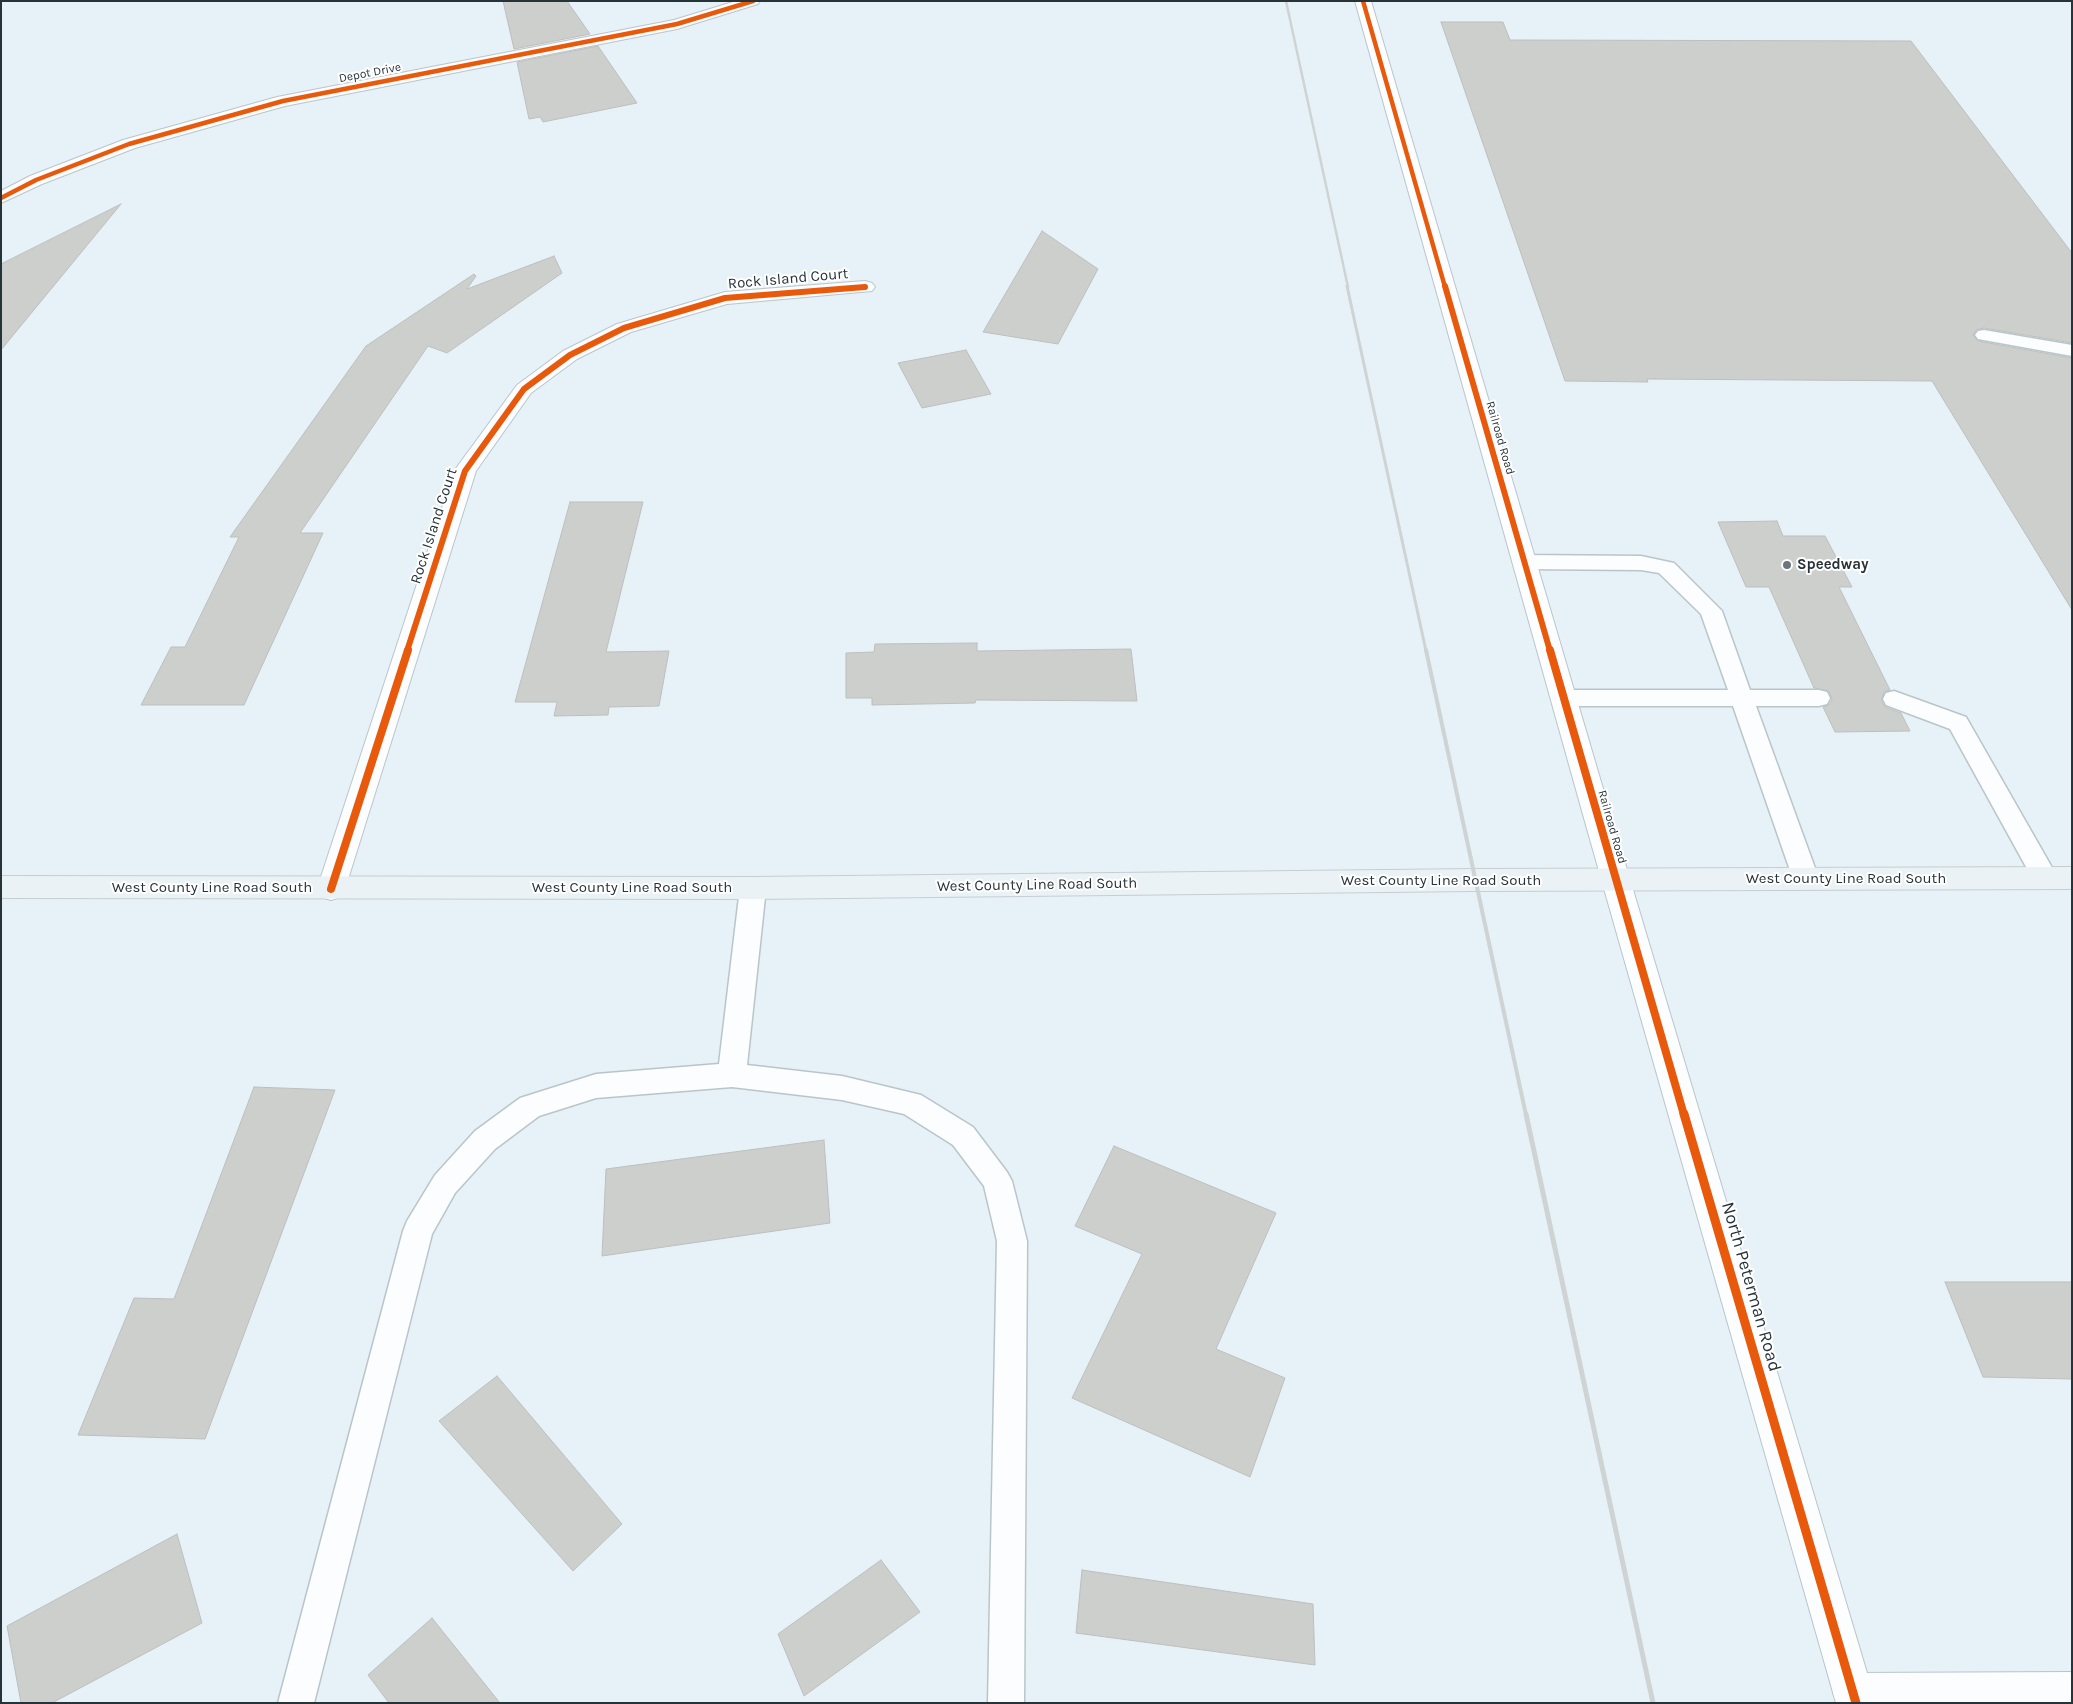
<!DOCTYPE html>
<style>
body{margin:0}
#map{position:relative;width:2073px;height:1704px;overflow:hidden;background:#e7f2f8;font-family:Karla,sans-serif}
canvas{display:block}
.frame{position:absolute;inset:0;border:2px solid #263339;pointer-events:none}
</style>
<div id="map">
<canvas width="2073" height="1704"></canvas>
<div class="frame"></div>
</div>
<script>
const ctx = document.querySelector('canvas').getContext('2d');
ctx.lineJoin = 'round';
function paint(path, color) {
  ctx.fillStyle = color;
  ctx.fill(path, 'evenodd');
}
function poly(rows) {
  const path = new Path2D();
  for (const r of rows) {
    path.moveTo(r[0], r[1]);
    for (let i = 2; i < r.length; i += 2) path.lineTo(r[i], r[i + 1]);
  }
  return path;
}
function trace(path, color, width, dash) {
  ctx.strokeStyle = color;
  ctx.lineWidth = width;
  ctx.lineCap = dash ? 'butt' : 'round';
  ctx.setLineDash(dash || []);
  ctx.stroke(path);
}
function write(font, color, halo, rows, align = 'center') {
  ctx.font = font + ' Karla,sans-serif';
  ctx.lineWidth = 4;
  ctx.setLineDash([]);
  ctx.textBaseline = 'middle';
  ctx.strokeStyle = halo;
  ctx.fillStyle = color;
  for (const [text, x, y, turn = 0] of rows) {
    ctx.save();
    ctx.translate(x, y);
    ctx.rotate((+turn || 0) * Math.PI / 180);
    ctx.textAlign = isNaN(turn) ? turn : align;
    if (halo) ctx.strokeText(text, 0, 0);
    ctx.fillText(text, 0, 0);
    ctx.restore();
  }
}
const building = poly([
 [503,1,567,1,590,34,514,49,503,1],
 [1441,22,1503,22,1510,40,1911,41,2072,253,2072,343,1984,328,1976,330,1973,335,1978,341,2072,358,2072,610,1932,381,1647,379,1648,382,1565,381,1441,22],
 [598,46,637,103,543,122,540,117,529,119,517,62,598,46],
 [121,204,1,350,1,264,121,204],
 [1042,231,1098,269,1058,344,983,332,1042,231],
 [554,256,562,273,447,353,428,346,300,533,323,533,244,705,141,705,171,647,185,647,239,537,230,537,366,346,474,274,476,276,467,289,554,256],
 [966,350,991,394,922,408,898,363,966,350],
 [570,502,643,502,606,652,669,651,659,706,609,707,608,715,554,716,557,702,515,702,570,502],
 [1777,521,1783,536,1825,536,1852,587,1839,587,1890,690,1884,692,1881,700,1885,707,1901,713,1910,731,1835,732,1823,707,1829,705,1832,699,1829,691,1814,688,1769,587,1746,587,1718,522,1777,521],
 [977,643,977,651,1131,649,1137,701,976,700,975,703,872,705,872,698,846,698,846,653,874,652,875,644,977,643],
 [254,1087,335,1090,205,1439,78,1435,134,1298,174,1299,254,1087],
 [824,1140,830,1223,602,1256,606,1169,824,1140],
 [1114,1146,1276,1213,1216,1349,1285,1378,1250,1477,1072,1398,1142,1254,1075,1226,1114,1146],
 [1945,1282,2072,1282,2072,1379,1983,1377,1945,1282],
 [497,1376,622,1524,573,1571,439,1421,497,1376],
 [177,1534,202,1623,52,1703,21,1703,7,1626,177,1534],
 [881,1560,920,1612,804,1696,778,1634,881,1560],
 [1082,1570,1313,1604,1315,1665,1076,1633,1082,1570],
 [432,1618,500,1703,389,1703,368,1675,432,1618]
]);
paint(building, '#cccfcc');
trace(building, '#bdbfbd', 1);
const service = poly([
 [1984,330,2072,345,2072,356,1978,339,1975,335,1978,331,1984,330],
 [1524,555,1641,556,1674,563,1722,611,1750,690,1819,690,1827,692,1830,698,1827,704,1819,706,1756,706,1819,879,1815,886,1806,889,1797,886,1793,879,1733,706,1563,706,1555,704,1552,698,1555,692,1563,690,1728,690,1701,614,1659,573,1641,570,1524,569,1517,567,1513,562,1517,557,1524,555],
 [1894,691,1966,717,2058,878,2054,885,2045,888,2036,885,1950,729,1886,705,1883,699,1886,693,1894,691],
 [753,878,762,881,766,888,747,1065,842,1076,921,1095,973,1127,1007,1172,1012,1181,1027,1241,1024,1703,988,1703,997,1241,984,1186,953,1145,904,1114,842,1100,732,1087,596,1098,539,1116,495,1149,455,1193,432,1234,314,1703,278,1703,403,1231,407,1221,435,1175,475,1131,520,1098,596,1074,719,1064,740,888,744,881,753,878]
]);
const minor = poly([
 [736,1,760,1,758,4,677,29,285,106,135,148,42,184,1,203,1,191,30,176,123,140,277,97,674,20,736,1],
 [865,281,872,283,875,287,872,291,727,304,631,332,577,359,531,393,476,471,345,889,341,897,331,900,321,897,317,889,454,471,517,385,563,351,617,324,725,292,865,281],
 [2072,1672,2072,1703,1837,1703,1833,1693,1839,1679,1853,1673,2072,1672]
]);
const tertiary = poly([
 [1355,1,1371,1,1617,836,1876,1703,1836,1703,1589,836,1355,1]
]);
const primary = poly([
 [2072,867,2072,889,1476,891,753,899,1,898,1,876,753,877,1476,869,2072,867]
]);
trace(service, '#bac5ca', 3);
trace(minor, '#bac5ca', 2);
trace(tertiary, '#bac5ca', 2);
trace(primary, '#c7cdd1', 2);
paint(service, '#fbfdfe');
paint(minor, '#fbfdfe');
paint(tertiary, '#fbfdfe');
paint(primary, '#eaf2f5');
trace(poly([
 [1286,1,1348,287]
]), '#cfd3d4', 2.5);
trace(poly([
 [1347,286,1426,651]
]), '#cfd3d4', 3);
trace(poly([
 [1426,650,1526,1115]
]), '#cfd3d4', 4);
trace(poly([
 [1526,1114,1653,1703]
]), '#cfd3d4', 5);
trace(poly([
 [1363,1,1445,287],
 [1,198,36,180,129,144,283,101,677,24,753,1]
]), '#e8590c', 4.5);
trace(poly([
 [1445,286,1550,651],
 [407,651,465,471,524,389,570,355,624,328,725,298,865,287]
]), '#e8590c', 6);
trace(poly([
 [1550,650,1684,1115],
 [331,889,408,650]
]), '#e8590c', 8);
trace(poly([
 [1684,1114,1856,1703]
]), '#e8590c', 9);
for (const [x, y, r, color] of [
 [1787,565,5,"#6a767c"]
]) {
  const dot = new Path2D();
  dot.arc(x, y, r, 0, 2 * Math.PI);
  ctx.fillStyle = color;
  ctx.fill(dot);
  trace(dot, '#fff', 2);
}
write('12px', '#263339', '#fff', [
 ["Depot Drive",370,73,-11],
 ["Railroad Road",1500,438,74],
 ["Railroad Road",1612,827,74]
]);
write('15px', '#263339', '#fff', [
 ["Rock Island Court",788,279,-5],
 ["Rock Island Court",434,526,-72],
 ["West County Line Road South",1846,879],
 ["West County Line Road South",1441,881],
 ["West County Line Road South",1037,885,-1],
 ["West County Line Road South",212,888],
 ["West County Line Road South",632,888]
]);
write('bold 15px', '#263339', '#fff', [
 ["Speedway",1797,565]
], 'left');
write('18px', '#263339', '#fff', [
 ["North Peterman Road",1751,1287,74]
]);
</script>
